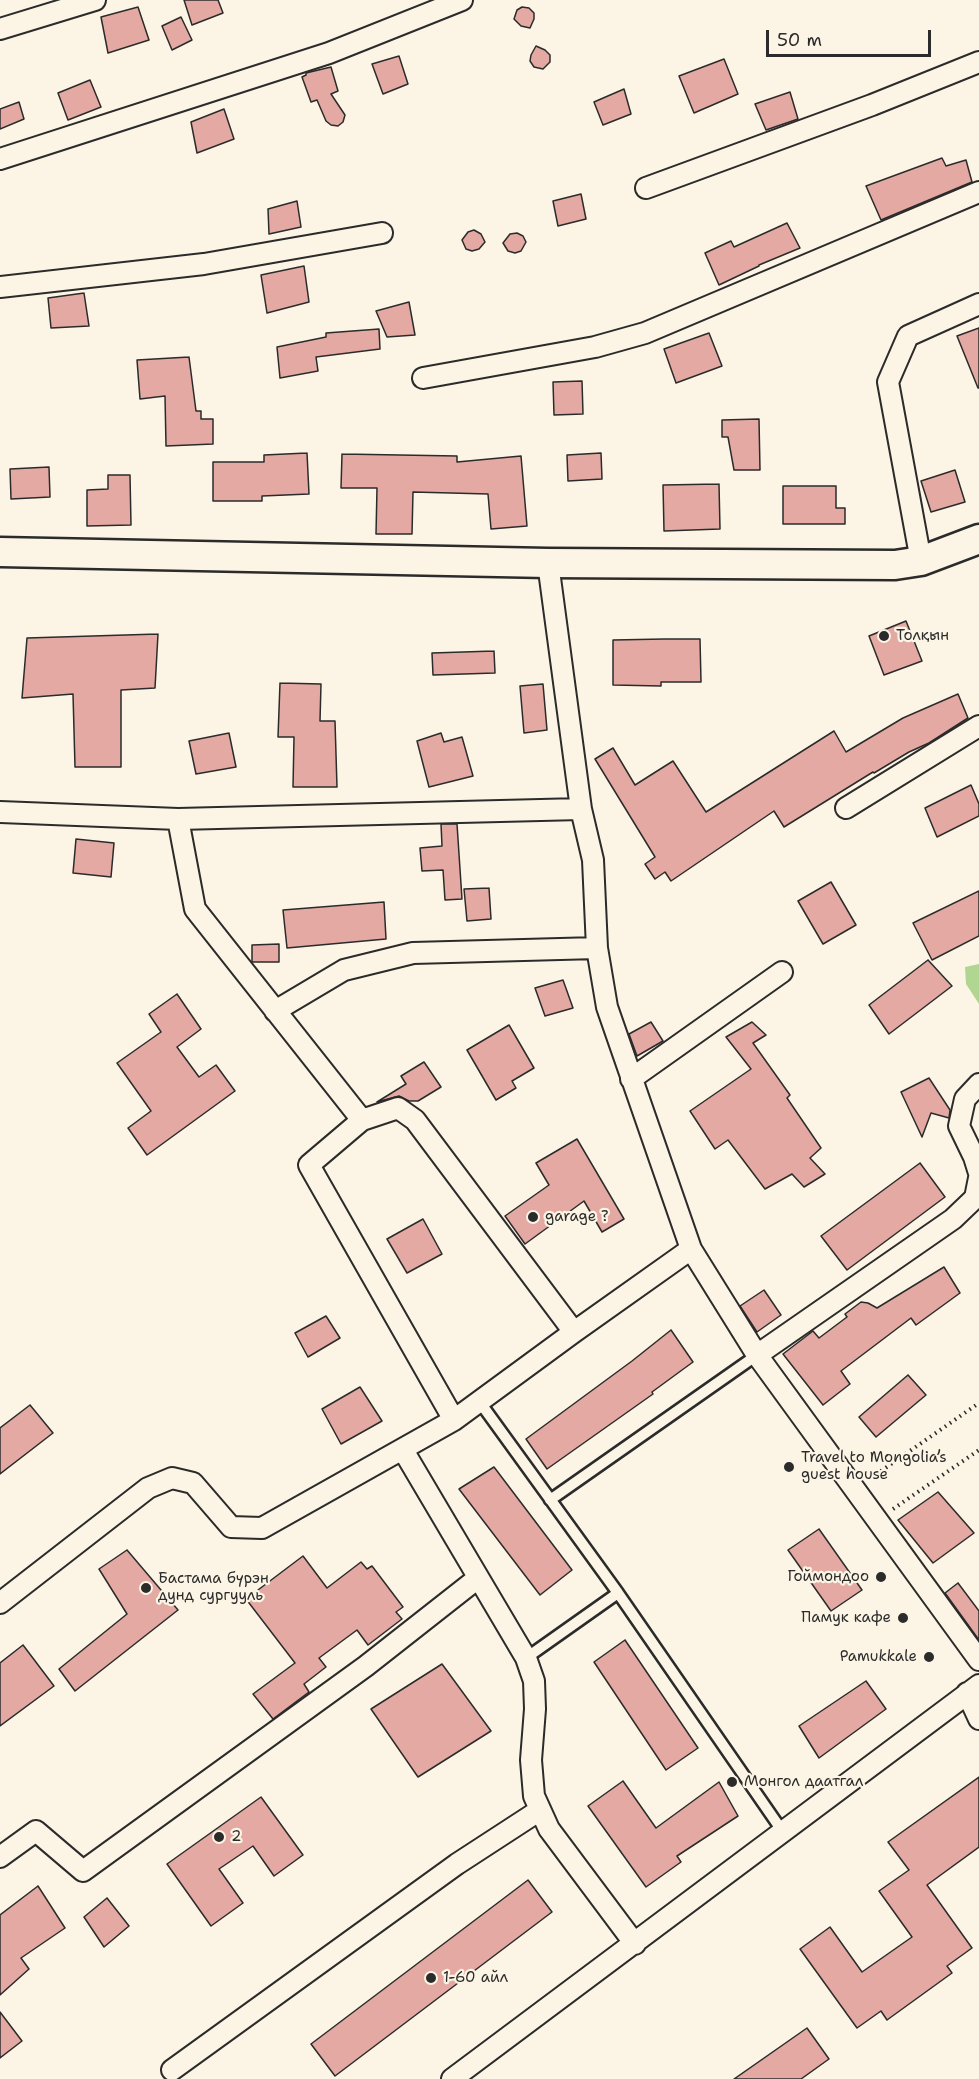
<!DOCTYPE html>
<meta charset="utf-8">
<style>
body{margin:0}
#map{position:relative;width:979px;height:2079px;overflow:hidden;background:#fcf5e5;font-family:"Shantell Sans",sans-serif}
canvas{display:block}
.scale{position:absolute;left:766px;top:30px;width:165px;height:27px;box-sizing:border-box;border:3px solid #2b2b2b;border-top:0;padding-left:8px;font-size:18px;line-height:21px;white-space:nowrap;color:#2b2b2b;-webkit-text-stroke:4px #fcf5e5;paint-order:stroke}
</style>
<div id="map">
<canvas width="979" height="2079"></canvas>
<div class="scale">50 m</div>
</div>
<script>
const ctx = document.querySelector('canvas').getContext('2d');
ctx.lineJoin = 'round';
function paint(path, color) {
  ctx.fillStyle = color;
  ctx.fill(path, 'evenodd');
}
function poly(rows) {
  const path = new Path2D();
  for (const r of rows) {
    path.moveTo(r[0], r[1]);
    for (let i = 2; i < r.length; i += 2) path.lineTo(r[i], r[i + 1]);
  }
  return path;
}
function trace(path, color, width, dash) {
  ctx.strokeStyle = color;
  ctx.lineWidth = width;
  ctx.lineCap = dash ? 'butt' : 'round';
  ctx.setLineDash(dash || []);
  ctx.stroke(path);
}
function write(font, color, halo, rows, align = 'center') {
  ctx.font = font + ' "Shantell Sans",sans-serif';
  ctx.lineWidth = 4.5;
  ctx.setLineDash([]);
  ctx.textBaseline = 'middle';
  ctx.strokeStyle = halo;
  ctx.fillStyle = color;
  for (const [text, x, y, turn = 0] of rows) {
    ctx.save();
    ctx.translate(x, y);
    ctx.rotate((+turn || 0) * Math.PI / 180);
    ctx.textAlign = isNaN(turn) ? turn : align;
    if (halo) ctx.strokeText(text, 0, 0);
    ctx.fillText(text, 0, 0);
    ctx.restore();
  }
}
paint(poly([
 [979,964,979,1004,966,984,965,967]
]), '#b0d691');
const building = poly([
 [184,0,218,0,223,13,192,25,184,0],
 [138,7,149,40,108,53,101,17,138,7],
 [522,7,529,8,534,13,534,19,530,28,521,26,514,19,517,10,522,7],
 [181,17,192,40,172,50,162,26,181,17],
 [536,46,545,50,550,55,550,62,543,69,534,67,530,61,531,55,536,46],
 [399,56,408,84,383,94,372,64,399,56],
 [724,59,738,94,694,113,679,76,724,59],
 [331,67,338,91,331,94,345,115,343,122,338,126,331,125,326,121,317,100,311,102,302,77,306,75,306,73,331,67],
 [90,80,101,107,68,120,58,93,90,80],
 [624,89,631,114,603,125,594,102,624,89],
 [790,92,798,119,766,130,755,104,790,92],
 [19,102,24,119,0,129,0,109,19,102],
 [224,109,234,139,197,153,191,122,224,109],
 [942,158,946,166,966,160,972,182,881,220,866,186,942,158],
 [581,194,586,219,558,226,553,201,581,194],
 [297,201,301,227,269,234,268,209,297,201],
 [787,223,800,248,759,265,759,266,719,285,705,253,731,241,734,247,787,223],
 [474,230,481,234,485,242,479,249,472,251,466,249,462,240,468,232,474,230],
 [517,233,523,236,526,242,521,251,515,253,508,251,503,243,510,234,517,233],
 [304,266,309,302,267,313,261,275,304,266],
 [84,293,89,326,51,328,48,298,84,293],
 [409,302,415,335,387,337,376,311,409,302],
 [979,328,979,388,978,388,957,336,979,328],
 [379,329,380,349,316,357,318,371,280,378,277,347,326,337,326,333,379,329],
 [709,333,722,366,676,383,664,349,709,333],
 [189,357,196,411,201,411,201,419,213,419,213,444,166,446,165,396,140,399,137,360,189,357],
 [582,381,583,414,554,415,553,382,582,381],
 [759,419,760,470,734,470,728,437,722,437,722,420,759,419],
 [307,453,309,494,262,496,262,501,213,501,213,462,264,462,264,455,307,453],
 [601,453,602,479,568,481,567,455,601,453],
 [342,454,457,456,457,462,521,456,527,526,491,529,488,494,413,492,412,534,376,534,377,488,341,488,342,454],
 [49,467,50,497,11,499,10,469,49,467],
 [955,470,965,502,931,512,921,481,955,470],
 [108,475,130,475,131,525,87,526,87,490,108,489,108,475],
 [719,484,720,529,664,531,663,485,719,484],
 [783,486,836,486,836,508,845,508,845,524,783,524,783,486],
 [906,621,922,661,884,675,869,636,906,621],
 [158,634,155,688,121,690,121,767,75,767,73,694,22,698,27,638,158,634],
 [664,639,700,639,701,682,661,682,661,686,613,685,613,640,664,639],
 [494,651,495,673,433,675,432,653,494,651],
 [280,683,321,684,320,721,335,721,337,787,293,787,294,737,278,737,280,683],
 [543,684,547,730,524,733,520,686,543,684],
 [958,694,968,718,929,743,909,752,874,773,873,772,784,827,774,811,671,881,665,872,655,879,645,864,655,857,595,759,613,748,635,785,673,761,706,812,834,731,846,752,903,718,958,694],
 [229,733,236,767,196,774,189,741,229,733],
 [441,733,444,742,462,737,473,776,429,787,417,741,441,733],
 [971,785,979,804,979,816,937,837,925,808,971,785],
 [441,824,457,824,462,899,445,900,443,870,422,871,420,848,442,846,441,824],
 [76,839,114,843,111,877,73,873,76,839],
 [831,882,856,925,823,944,798,901,831,882],
 [489,888,491,919,467,921,464,889,489,888],
 [979,891,979,936,932,960,913,923,979,891],
 [384,902,386,939,287,948,283,910,384,902],
 [279,944,279,962,252,962,252,945,279,944],
 [928,960,952,986,889,1034,869,1005,928,960],
 [563,980,573,1008,545,1016,535,988,563,980],
 [177,994,201,1029,177,1047,199,1077,216,1065,235,1091,147,1155,128,1128,151,1111,117,1063,161,1032,149,1014,177,994],
 [651,1022,663,1041,637,1056,629,1034,651,1022],
 [752,1022,766,1035,753,1043,790,1095,787,1098,821,1148,810,1158,825,1174,804,1187,792,1174,765,1189,728,1140,715,1149,690,1111,751,1069,726,1037,752,1022],
 [509,1025,534,1068,512,1081,516,1088,496,1100,467,1050,509,1025],
 [424,1062,441,1087,418,1101,409,1101,399,1096,377,1102,406,1084,401,1076,424,1062],
 [929,1078,950,1110,949,1118,931,1113,922,1137,901,1092,929,1078],
 [577,1139,624,1219,602,1232,584,1201,525,1244,505,1216,549,1185,536,1163,577,1139],
 [920,1163,945,1197,847,1270,821,1236,920,1163],
 [423,1219,442,1254,407,1273,387,1239,423,1219],
 [944,1267,960,1293,916,1325,911,1318,841,1371,850,1384,823,1405,783,1354,813,1331,819,1338,847,1317,845,1314,861,1302,868,1303,877,1308,944,1267],
 [764,1290,781,1315,757,1332,740,1306,764,1290],
 [326,1316,340,1338,308,1357,295,1333,326,1316],
 [671,1330,693,1362,652,1392,653,1394,547,1469,526,1439,632,1361,671,1330],
 [908,1375,926,1395,876,1437,859,1417,908,1375],
 [360,1387,382,1421,341,1444,322,1409,360,1387],
 [30,1405,53,1433,0,1474,0,1428,30,1405],
 [494,1467,572,1570,540,1595,459,1489,494,1467],
 [938,1492,974,1533,933,1563,898,1520,938,1492],
 [819,1529,862,1590,831,1611,788,1550,819,1529],
 [127,1550,178,1610,75,1691,59,1669,127,1614,99,1569,127,1550],
 [303,1556,327,1588,361,1562,367,1569,372,1566,403,1607,396,1612,402,1619,368,1645,357,1630,319,1658,326,1667,304,1684,309,1692,273,1719,253,1694,295,1663,246,1599,303,1556],
 [958,1583,979,1611,979,1640,945,1593,958,1583],
 [625,1640,698,1748,666,1770,594,1662,625,1640],
 [23,1645,54,1686,0,1726,0,1663,23,1645],
 [442,1664,491,1731,418,1777,371,1709,442,1664],
 [866,1681,886,1709,819,1758,799,1726,866,1681],
 [979,1777,979,1847,927,1885,972,1948,947,1966,952,1973,887,2020,881,2011,857,2028,800,1949,830,1927,862,1972,912,1937,879,1891,909,1870,888,1842,979,1777],
 [623,1781,656,1828,719,1782,738,1816,677,1856,681,1862,646,1887,588,1806,623,1781],
 [261,1797,303,1855,274,1876,253,1846,219,1869,243,1903,211,1926,167,1864,261,1797],
 [528,1880,552,1912,335,2076,311,2044,528,1880],
 [38,1886,65,1928,21,1958,29,1969,0,1995,0,1915,38,1886],
 [107,1898,129,1926,104,1947,84,1917,107,1898],
 [0,2012,22,2041,0,2058,0,2012],
 [807,2028,829,2059,801,2079,734,2079,807,2028]
]);
paint(building, '#e3a9a2');
trace(building, '#2b2b2b', 1.5);
const lane = poly([
 [479,1401,618,1593],
 [550,1500,757,1355],
 [526,1658,618,1593,783,1832]
]);
const street = poly([
 [0,29,95,0],
 [0,159,329,53,462,0],
 [646,188,872,105,979,62],
 [0,287,204,264,382,233],
 [423,378,595,347,645,333,979,192],
 [921,561,888,382,908,336,979,304],
 [548,563,581,809,593,860,597,948,607,1007,691,1249,757,1355,979,1660],
 [846,808,979,726],
 [0,812,178,819,581,809],
 [178,819,195,909,362,1120],
 [275,1011,344,970,413,953,597,948],
 [631,1079,782,972],
 [979,1084,965,1099,959,1126,974,1157,979,1173],
 [757,1355,953,1219,975,1198,979,1178],
 [454,1420,309,1165,362,1120,398,1108,415,1120,574,1332],
 [403,1450,526,1658,534,1681,535,1709,531,1760,534,1796,549,1829,635,1944],
 [0,1603,148,1488,172,1478,193,1483,231,1527,262,1528,454,1420,574,1332,691,1249],
 [967,1693,979,1719],
 [0,1857,36,1831,83,1871,366,1666,478,1578],
 [172,2070,457,1864,540,1810],
 [452,2079,979,1685]
]);
const secondary = poly([
 [0,552,548,563,895,565,921,561,979,539]
]);
trace(lane, '#2b2b2b', 15);
trace(street, '#2b2b2b', 24);
trace(secondary, '#2b2b2b', 33);
trace(poly([
 [871,1478,979,1403],
 [893,1509,979,1450]
]), '#2b2b2b', 4, [1.5, 4.5]);
trace(lane, '#fcf5e5', 10);
trace(street, '#fcf5e5', 20);
trace(secondary, '#fcf5e5', 28);
for (const [x, y, r, color] of [
 [884,636,6,"#2b2b2b"],
 [533,1217,6,"#2b2b2b"],
 [789,1467,6,"#2b2b2b"],
 [881,1577,6,"#2b2b2b"],
 [146,1588,6,"#2b2b2b"],
 [903,1618,6,"#2b2b2b"],
 [929,1657,6,"#2b2b2b"],
 [732,1782,6,"#2b2b2b"],
 [219,1837,6,"#2b2b2b"],
 [431,1978,6,"#2b2b2b"]
]) {
  const dot = new Path2D();
  dot.arc(x, y, r, 0, 2 * Math.PI);
  ctx.fillStyle = color;
  ctx.fill(dot);
  trace(dot, '#fcf5e5', 2);
}
write('15px', '#2b2b2b', '#fcf5e5', [
 ["Толқын",896,636],
 ["garage ?",545,1217],
 ["Travel to Mongolia’s",801,1458],
 ["guest house",801,1475],
 ["Гоймондоо",869,1577,"right"],
 ["Бастама бүрэн",158,1579],
 ["дунд сургууль",158,1596],
 ["Памук кафе",891,1618,"right"],
 ["Pamukkale",917,1657,"right"],
 ["Монгол даатгал",744,1782],
 ["2",231,1837],
 ["1-60 айл",443,1978]
], 'left');
</script>
